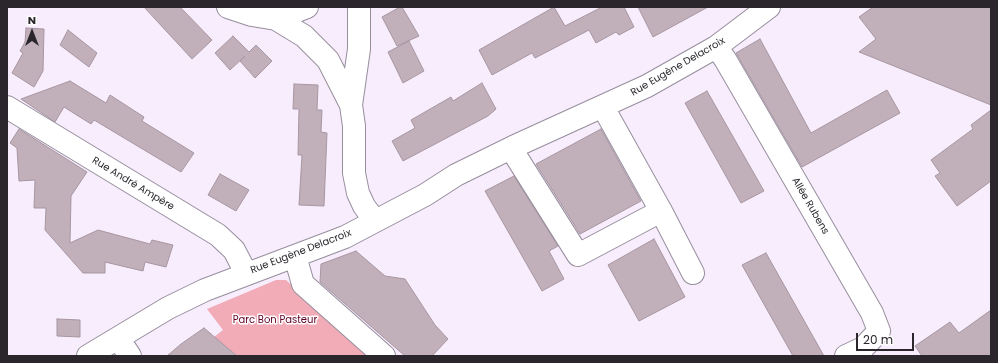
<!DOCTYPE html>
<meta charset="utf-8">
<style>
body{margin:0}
#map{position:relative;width:998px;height:363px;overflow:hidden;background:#f7edfd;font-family:Poppins,sans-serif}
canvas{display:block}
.frame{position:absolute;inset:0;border:8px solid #2a262c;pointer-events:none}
.north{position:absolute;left:12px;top:12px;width:40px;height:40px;-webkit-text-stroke:3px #fefefe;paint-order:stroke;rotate:0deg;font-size:11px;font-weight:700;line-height:16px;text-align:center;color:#2a262c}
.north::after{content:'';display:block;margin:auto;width:14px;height:18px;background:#2a262c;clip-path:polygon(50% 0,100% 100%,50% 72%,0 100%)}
.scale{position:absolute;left:856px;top:333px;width:58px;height:18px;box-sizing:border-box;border:2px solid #2a262c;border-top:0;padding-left:5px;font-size:12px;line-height:14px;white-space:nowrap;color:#2a262c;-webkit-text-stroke:3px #fefefe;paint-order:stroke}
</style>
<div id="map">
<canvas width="998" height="363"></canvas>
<div class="frame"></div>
<div class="north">N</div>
<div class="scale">20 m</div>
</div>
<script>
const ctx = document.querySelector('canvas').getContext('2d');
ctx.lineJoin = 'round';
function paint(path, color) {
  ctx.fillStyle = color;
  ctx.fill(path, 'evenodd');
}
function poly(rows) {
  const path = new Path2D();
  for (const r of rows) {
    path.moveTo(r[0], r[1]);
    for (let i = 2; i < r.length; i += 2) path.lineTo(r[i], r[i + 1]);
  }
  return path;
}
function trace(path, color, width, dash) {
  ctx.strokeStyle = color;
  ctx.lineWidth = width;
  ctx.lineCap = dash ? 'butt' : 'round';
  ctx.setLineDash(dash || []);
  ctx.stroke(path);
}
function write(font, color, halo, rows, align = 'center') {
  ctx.font = font + ' Poppins,sans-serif';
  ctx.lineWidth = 3;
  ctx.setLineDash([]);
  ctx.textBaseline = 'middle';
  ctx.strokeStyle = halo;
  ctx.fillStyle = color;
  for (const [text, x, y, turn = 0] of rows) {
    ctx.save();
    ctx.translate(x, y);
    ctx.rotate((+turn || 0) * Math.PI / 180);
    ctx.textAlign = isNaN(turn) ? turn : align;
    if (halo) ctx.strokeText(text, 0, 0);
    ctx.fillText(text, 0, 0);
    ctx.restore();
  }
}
paint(poly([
 [276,280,286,280,370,356,237,356,214,337,223,330,207,309]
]), '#f1acb8');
const building = poly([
 [144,7,180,7,212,40,192,59,144,7],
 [400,7,402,7,419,36,397,46,382,17,400,7],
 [554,7,565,26,602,7,624,7,634,27,619,35,616,32,596,43,589,30,535,58,532,53,492,75,479,50,554,7],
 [638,7,708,7,653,37,638,7],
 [873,7,991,7,991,105,859,52,876,39,859,17,873,7],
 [26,28,44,29,43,71,34,87,12,73,23,53,20,51,25,42,26,28],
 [68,30,97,53,89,67,60,45,68,30],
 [233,36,249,52,256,45,272,61,255,78,240,61,245,56,230,70,215,53,233,36],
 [760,39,811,133,887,90,900,113,802,167,736,53,760,39],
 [409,41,424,71,403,83,388,52,409,41],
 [70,81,106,103,110,95,144,117,142,121,194,153,181,172,94,120,91,124,64,107,55,122,21,99,70,81],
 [482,83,496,109,488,116,403,161,392,141,415,128,411,120,451,97,453,101,482,83],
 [294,84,318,85,317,110,322,110,321,132,327,133,324,206,299,205,302,155,298,155,299,109,293,109,294,84],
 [707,91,764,191,741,203,685,103,707,91],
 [991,110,991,181,957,206,935,176,940,173,931,160,973,129,971,125,991,110],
 [19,129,87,172,71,196,70,243,98,230,150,244,152,240,173,245,166,267,145,262,143,271,105,262,105,273,83,273,45,230,46,208,34,208,35,180,19,181,17,148,10,143,19,129],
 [601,129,641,201,580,234,536,164,601,129],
 [220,174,249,190,236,211,208,195,220,174],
 [514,176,558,246,549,251,564,279,542,291,485,191,514,176],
 [654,239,685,297,639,321,608,265,654,239],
 [356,251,385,276,405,279,435,325,448,339,432,356,405,356,320,282,321,264,356,251],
 [766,253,824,356,793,356,742,265,766,253],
 [991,310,991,356,922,356,915,346,950,322,959,333,991,310],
 [57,319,80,320,80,337,57,336,57,319],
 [204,328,237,356,167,356,181,344,204,328]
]);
paint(building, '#c1b0ba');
trace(building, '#a796a1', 1);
const minor = poly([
 [228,7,252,15,276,19,304,36,328,60,351,105,354,126,354,173,358,193,364,206,375,221],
 [276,19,307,7],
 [716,47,725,59,872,313,879,331,863,348,846,356],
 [351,105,359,49,359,7],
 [7,107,218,235,234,250,246,273],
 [603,107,661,211,693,273],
 [513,147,517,158,578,255,661,211],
 [295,256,303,284,384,356],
 [118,338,130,356],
 [88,356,168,308,205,290,345,237,425,195,456,175,513,147,647,86,716,47,769,7]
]);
trace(minor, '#978e9d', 24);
trace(minor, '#fff', 22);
write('10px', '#2a262c', '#fefefe', [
 ["Rue Eugène Delacroix",678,67,-30],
 ["Rue André Ampère",133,184,31],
 ["Allée Rubens",810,206,60],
 ["Rue Eugène Delacroix",301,252,-21]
]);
write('10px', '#610025', '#fefefe', [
 ["Parc Bon Pasteur",275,320]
]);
</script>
